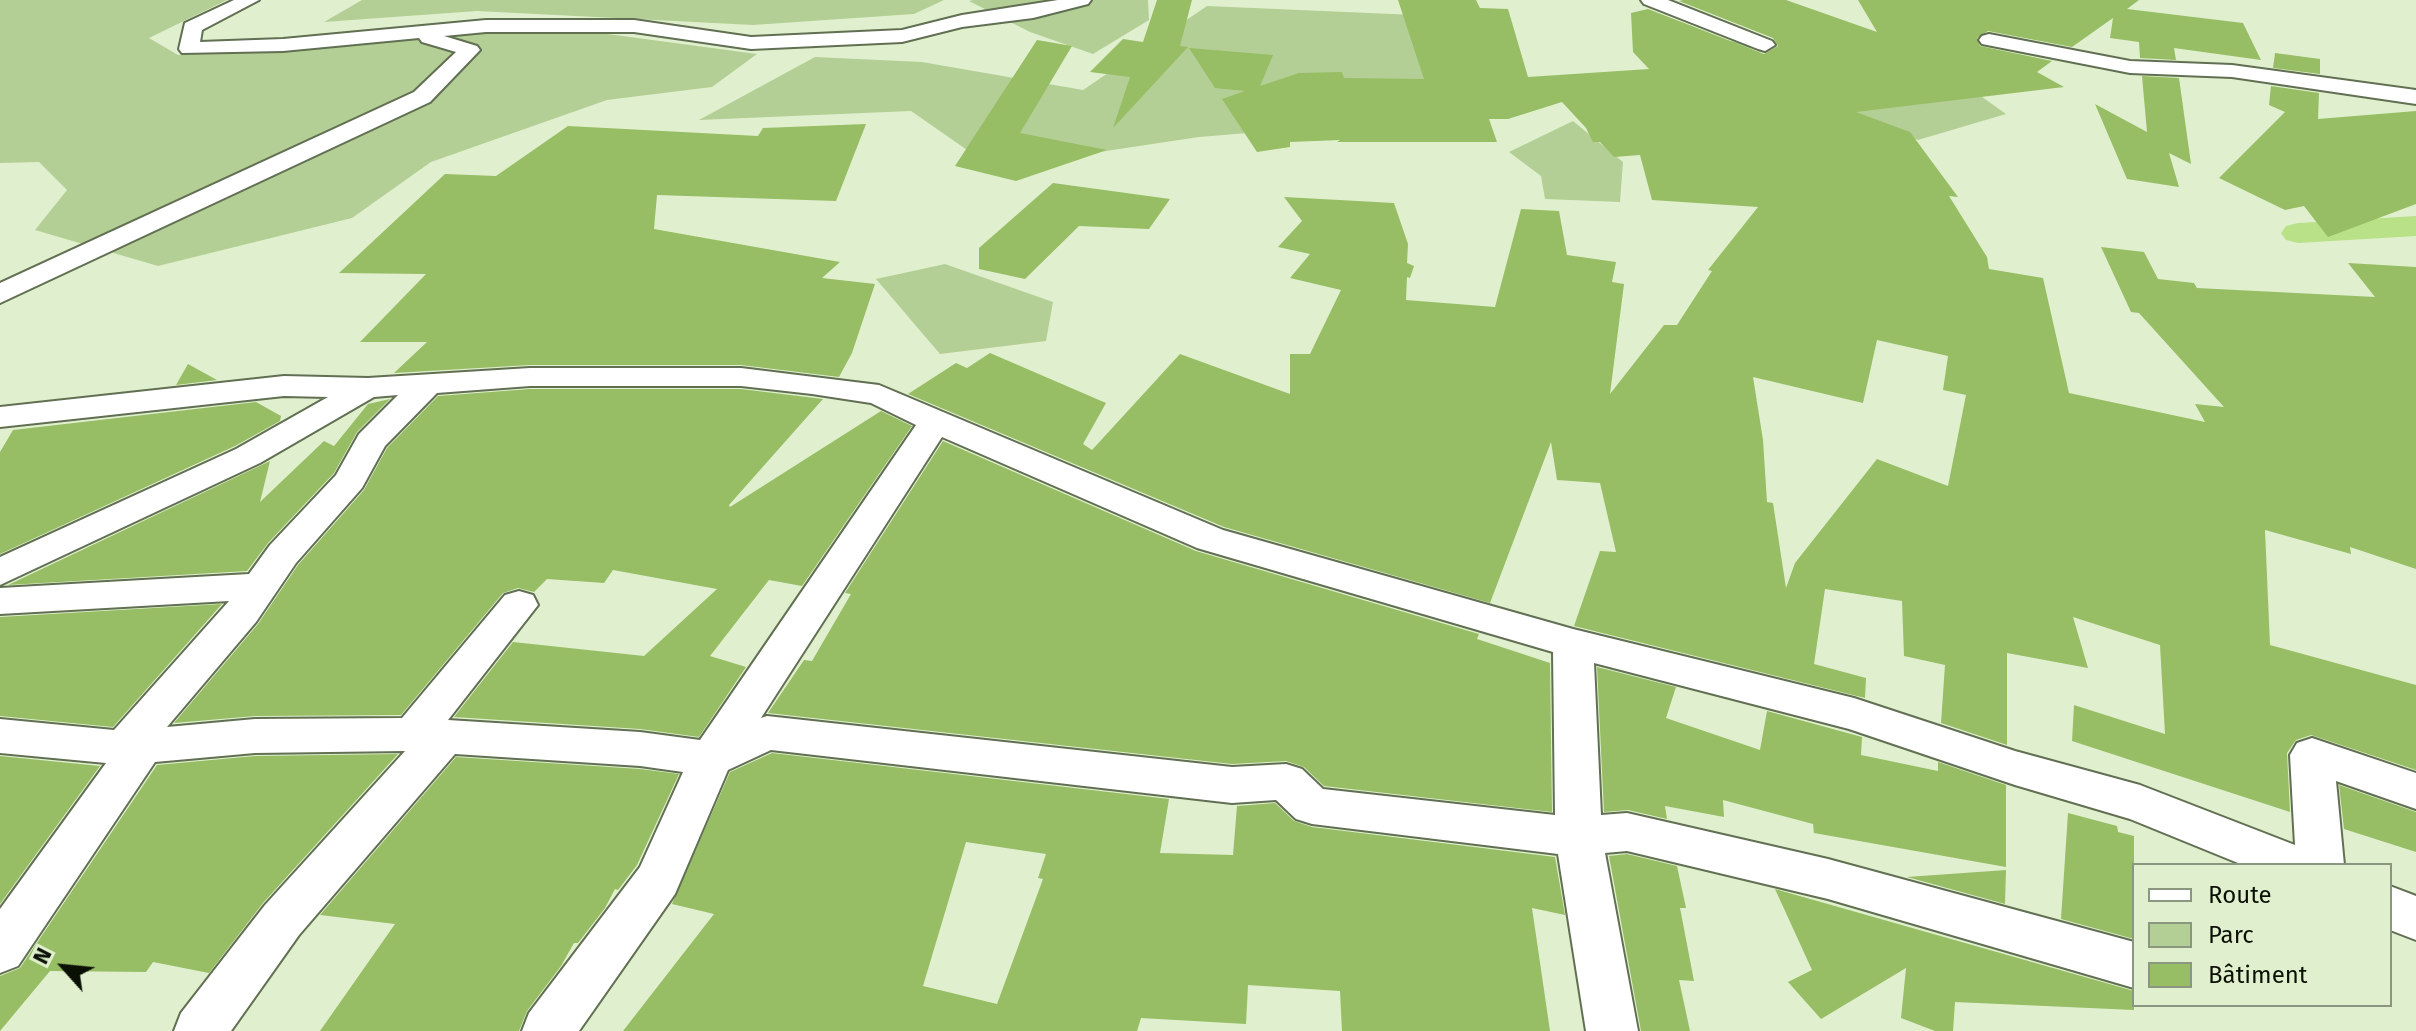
<!DOCTYPE html>
<meta charset="utf-8">
<style>
body{margin:0}
#map{position:relative;width:2416px;height:1031px;overflow:hidden;background:#e0f0ce;font-family:"Fira Sans",sans-serif}
canvas{display:block}
.legend{position:absolute;left:2132px;top:863px;width:260px;height:144px;box-sizing:border-box;background:#e0f0ce;border:2px solid #8b967e;margin:0;padding:10px 14px;list-style:none;font-size:24px;color:#0b1005}
.legend li{display:flex;align-items:center;gap:16px;height:40px}
.legend b{width:40px;border:2px solid #8b967e}
.north{position:absolute;left:24px;top:927px;width:80px;height:80px;-webkit-text-stroke:6px #e0f0ce;paint-order:stroke;rotate:297deg;font-size:22px;font-weight:700;line-height:32px;text-align:center;color:#0b1005}
.north::after{content:'';display:block;margin:auto;width:28px;height:36px;background:#0b1005;clip-path:polygon(50% 0,100% 100%,50% 72%,0 100%)}
</style>
<div id="map">
<canvas width="2416" height="1031"></canvas>
<ul class="legend">
<li><b style="height:10px;background:#fff"></b>Route</li>
<li><b style="height:22px;background:#b4cf95"></b>Parc</li>
<li><b style="height:22px;background:#97bd65"></b>Bâtiment</li>
</ul>
<div class="north">N</div>
</div>
<script>
const ctx = document.querySelector('canvas').getContext('2d');
ctx.lineJoin = 'round';
function paint(path, color) {
  ctx.fillStyle = color;
  ctx.fill(path, 'evenodd');
}
function poly(rows) {
  const path = new Path2D();
  for (const r of rows) {
    path.moveTo(r[0], r[1]);
    for (let i = 2; i < r.length; i += 2) path.lineTo(r[i], r[i + 1]);
  }
  return path;
}
function trace(path, color, width, dash) {
  ctx.strokeStyle = color;
  ctx.lineWidth = width;
  ctx.lineCap = dash ? 'butt' : 'round';
  ctx.setLineDash(dash || []);
  ctx.stroke(path);
}
paint(poly([
 [0,0,227,0,149,38,178,55,271,51,548,26,757,54,712,87,607,100,431,162,352,218,158,266,35,230,67,190,39,162,0,163],
 [362,0,944,0,914,14,753,25,477,11,324,22],
 [973,0,1148,0,1149,20,1093,54,1030,32,969,1],
 [1207,6,1416,15,1502,61,1393,121,1199,137,993,168,911,111,699,120,815,57,922,62,1083,90],
 [1901,39,2006,114,1918,140,1821,107,1684,43,1742,41,1763,58],
 [1573,121,1623,162,1620,202,1545,199,1541,176,1509,152],
 [945,264,1053,302,1046,341,940,354,876,279]
]), '#b4cf95');
paint(poly([
 [2416,216,2416,236,2298,243,2286,240,2281,233,2286,226,2298,223,2416,216]
]), '#b9e187');
paint(poly([
 [1157,0,1192,0,1180,46,1188,47,1113,128,1130,77,1090,72,1123,39,1143,42],
 [1398,0,1476,0,1480,8,1508,9,1528,77,1649,69,1633,52,1631,13,1648,9,1764,54,1778,46,1773,38,1679,1,1683,0,1786,0,1877,32,1858,0,2139,0,2127,9,2243,23,2261,60,2174,48,2176,60,2140,58,2139,42,2110,38,2113,18,2072,47,1988,31,1977,38,1980,46,2052,61,2037,72,2064,87,1856,112,1910,132,1958,197,1949,196,1987,257,1989,269,2043,278,2069,393,2205,422,2195,404,2224,407,2139,313,2131,312,2101,247,2144,252,2158,279,2194,283,2197,288,2375,297,2348,263,2416,267,2416,569,2350,547,2351,554,2265,530,2270,645,2416,685,2416,770,2311,735,2296,740,2287,753,2290,812,2072,741,2074,705,2165,734,2160,645,2073,617,2088,668,2007,653,2007,745,1941,723,1945,665,1904,656,1902,601,1825,589,1814,664,1866,678,1865,698,1574,626,1600,551,1616,552,1600,483,1557,480,1551,442,1490,603,1224,527,908,394,956,363,967,368,990,353,1106,403,1083,444,1092,450,1180,354,1290,394,1290,354,1310,354,1341,290,1290,278,1310,254,1278,247,1302,221,1284,197,1394,203,1408,244,1407,263,1414,266,1410,278,1407,277,1406,300,1495,307,1521,209,1559,211,1567,255,1616,262,1612,282,1624,284,1610,394,1664,325,1677,325,1712,271,1708,270,1758,207,1652,200,1640,155,1614,157,1600,142,1593,142,1586,128,1562,102,1508,119,1489,119,1497,142,1337,142,1340,140,1290,142,1290,147,1257,152,1222,99,1245,91,1215,88,1189,48,1273,55,1260,86,1299,73,1342,72,1344,78,1424,79],
 [1877,340,1948,356,1943,390,1966,395,1948,486,1877,459,1795,563,1786,588,1773,503,1767,502,1763,440,1753,377,1863,403],
 [1037,40,1072,46,1020,133,1107,150,1016,181,955,166],
 [2275,53,2320,59,2320,74,2273,68],
 [2142,76,2179,78,2191,164,2169,153,2179,187,2127,179,2095,104,2147,132],
 [2271,86,2319,93,2318,119,2416,111,2416,204,2328,237,2304,206,2285,210,2219,178,2285,112,2269,105],
 [866,124,836,201,657,195,654,229,840,262,822,278,875,284,852,353,839,377,741,365,530,365,394,373,427,342,360,342,426,274,339,273,445,174,496,176,568,126,758,136,763,128],
 [1053,183,1170,199,1149,229,1079,226,1025,279,979,269,979,248],
 [188,364,217,380,176,385],
 [530,389,741,389,823,399,729,505,730,507,881,411,912,426,802,586,769,580,710,656,746,667,699,737,640,729,454,717,513,642,644,656,717,589,613,570,604,583,547,579,534,592,518,588,503,593,401,715,255,716,174,723,258,624,298,565,364,490,387,448,438,396],
 [390,399,357,432,334,473,268,543,247,571,8,585,270,461,260,502,324,441,334,446,368,404],
 [256,402,281,416,280,421,235,446,0,554,0,452,13,430],
 [943,441,1196,551,1479,634,1477,639,1550,663,1552,812,1324,786,1304,767,1286,761,1232,764,768,713,804,660,812,661,851,594,845,593],
 [222,604,113,727,0,716,0,617],
 [1597,667,1676,687,1666,718,1760,750,1767,711,1862,737,1861,755,1938,771,1938,762,2006,785,2006,867,1814,833,1813,824,1723,800,1724,817,1665,806,1667,819,1628,810,1604,812],
 [772,753,1169,799,1160,853,1233,855,1237,806,1275,803,1294,821,1312,827,1555,857,1565,915,1532,908,1550,1031,1342,1031,1340,991,1248,985,1246,1024,1141,1018,1137,1031,623,1031,714,914,672,904,730,772],
 [966,842,1046,854,1038,878,1043,879,997,1004,923,986],
 [398,754,263,903,209,973,153,962,146,972,50,971,0,1031,0,976,20,968,157,765,255,756],
 [0,756,100,766,0,904],
 [456,757,640,769,679,774,637,865,618,890,615,889,605,908,578,943,574,943,561,966,527,1011,519,1031,320,1031,395,924,320,915],
 [2339,785,2416,812,2416,852,2344,829],
 [2068,813,2117,826,2118,832,2134,836,2134,939,2061,919],
 [1627,854,1677,866,1686,908,1680,908,1694,981,1679,980,1690,1031,1641,1031,1609,856],
 [2006,870,2005,904,1907,877],
 [1775,889,2134,991,2134,1010,1955,1002,1953,1031,1935,1031,1901,1018,1906,968,1821,1019,1788,982,1812,970]
]), '#97bd65');
const minor = poly([
 [234,0,259,0,202,30,200,42,283,39,486,20,634,20,751,37,902,30,962,15,1058,0,1091,0,1088,4,1033,18,962,27,902,42,751,49,634,32,486,32,444,36,477,46,480,50,430,102,0,303,0,283,414,92,456,52,422,42,419,38,283,51,182,53,179,49,185,23,234,0],
 [1641,0,1668,0,1772,41,1775,45,1765,51,1758,49,1644,4,1641,0],
 [1989,34,2130,61,2232,65,2416,90,2416,104,2232,77,2130,73,1982,44,1979,40,1982,36,1989,34],
 [530,368,741,368,879,385,1223,530,1573,629,1854,698,2015,751,2140,785,2295,845,2290,755,2297,743,2312,738,2416,773,2416,809,2336,781,2344,865,2243,865,2130,819,2015,785,1849,729,1594,663,1601,815,1627,813,1828,859,2134,942,2134,988,1828,899,1627,851,1605,853,1638,1031,1586,1031,1558,854,1312,824,1296,819,1276,800,1232,803,771,750,728,770,675,894,579,1031,522,1031,529,1013,640,867,683,772,640,766,455,754,299,935,231,1031,174,1031,181,1013,265,905,405,751,255,753,155,762,18,966,0,973,0,909,106,763,0,753,0,719,114,730,229,601,0,614,0,588,249,574,270,545,336,475,359,434,398,395,374,397,260,463,0,585,0,557,236,449,328,397,284,396,0,427,0,407,284,376,368,378,530,368],
 [530,386,741,386,812,394,871,403,916,425,700,740,640,732,448,720,538,605,533,595,519,591,505,595,402,718,255,719,167,727,256,622,296,563,362,488,385,446,437,393,530,386],
 [942,437,1197,548,1553,652,1555,815,1323,789,1302,769,1286,764,1232,767,767,716,761,718,942,437],
 [2390,886,2416,896,2416,940,2390,930,2390,886]
]);
trace(minor, '#616f52', 4);
paint(minor, '#fff');
</script>
